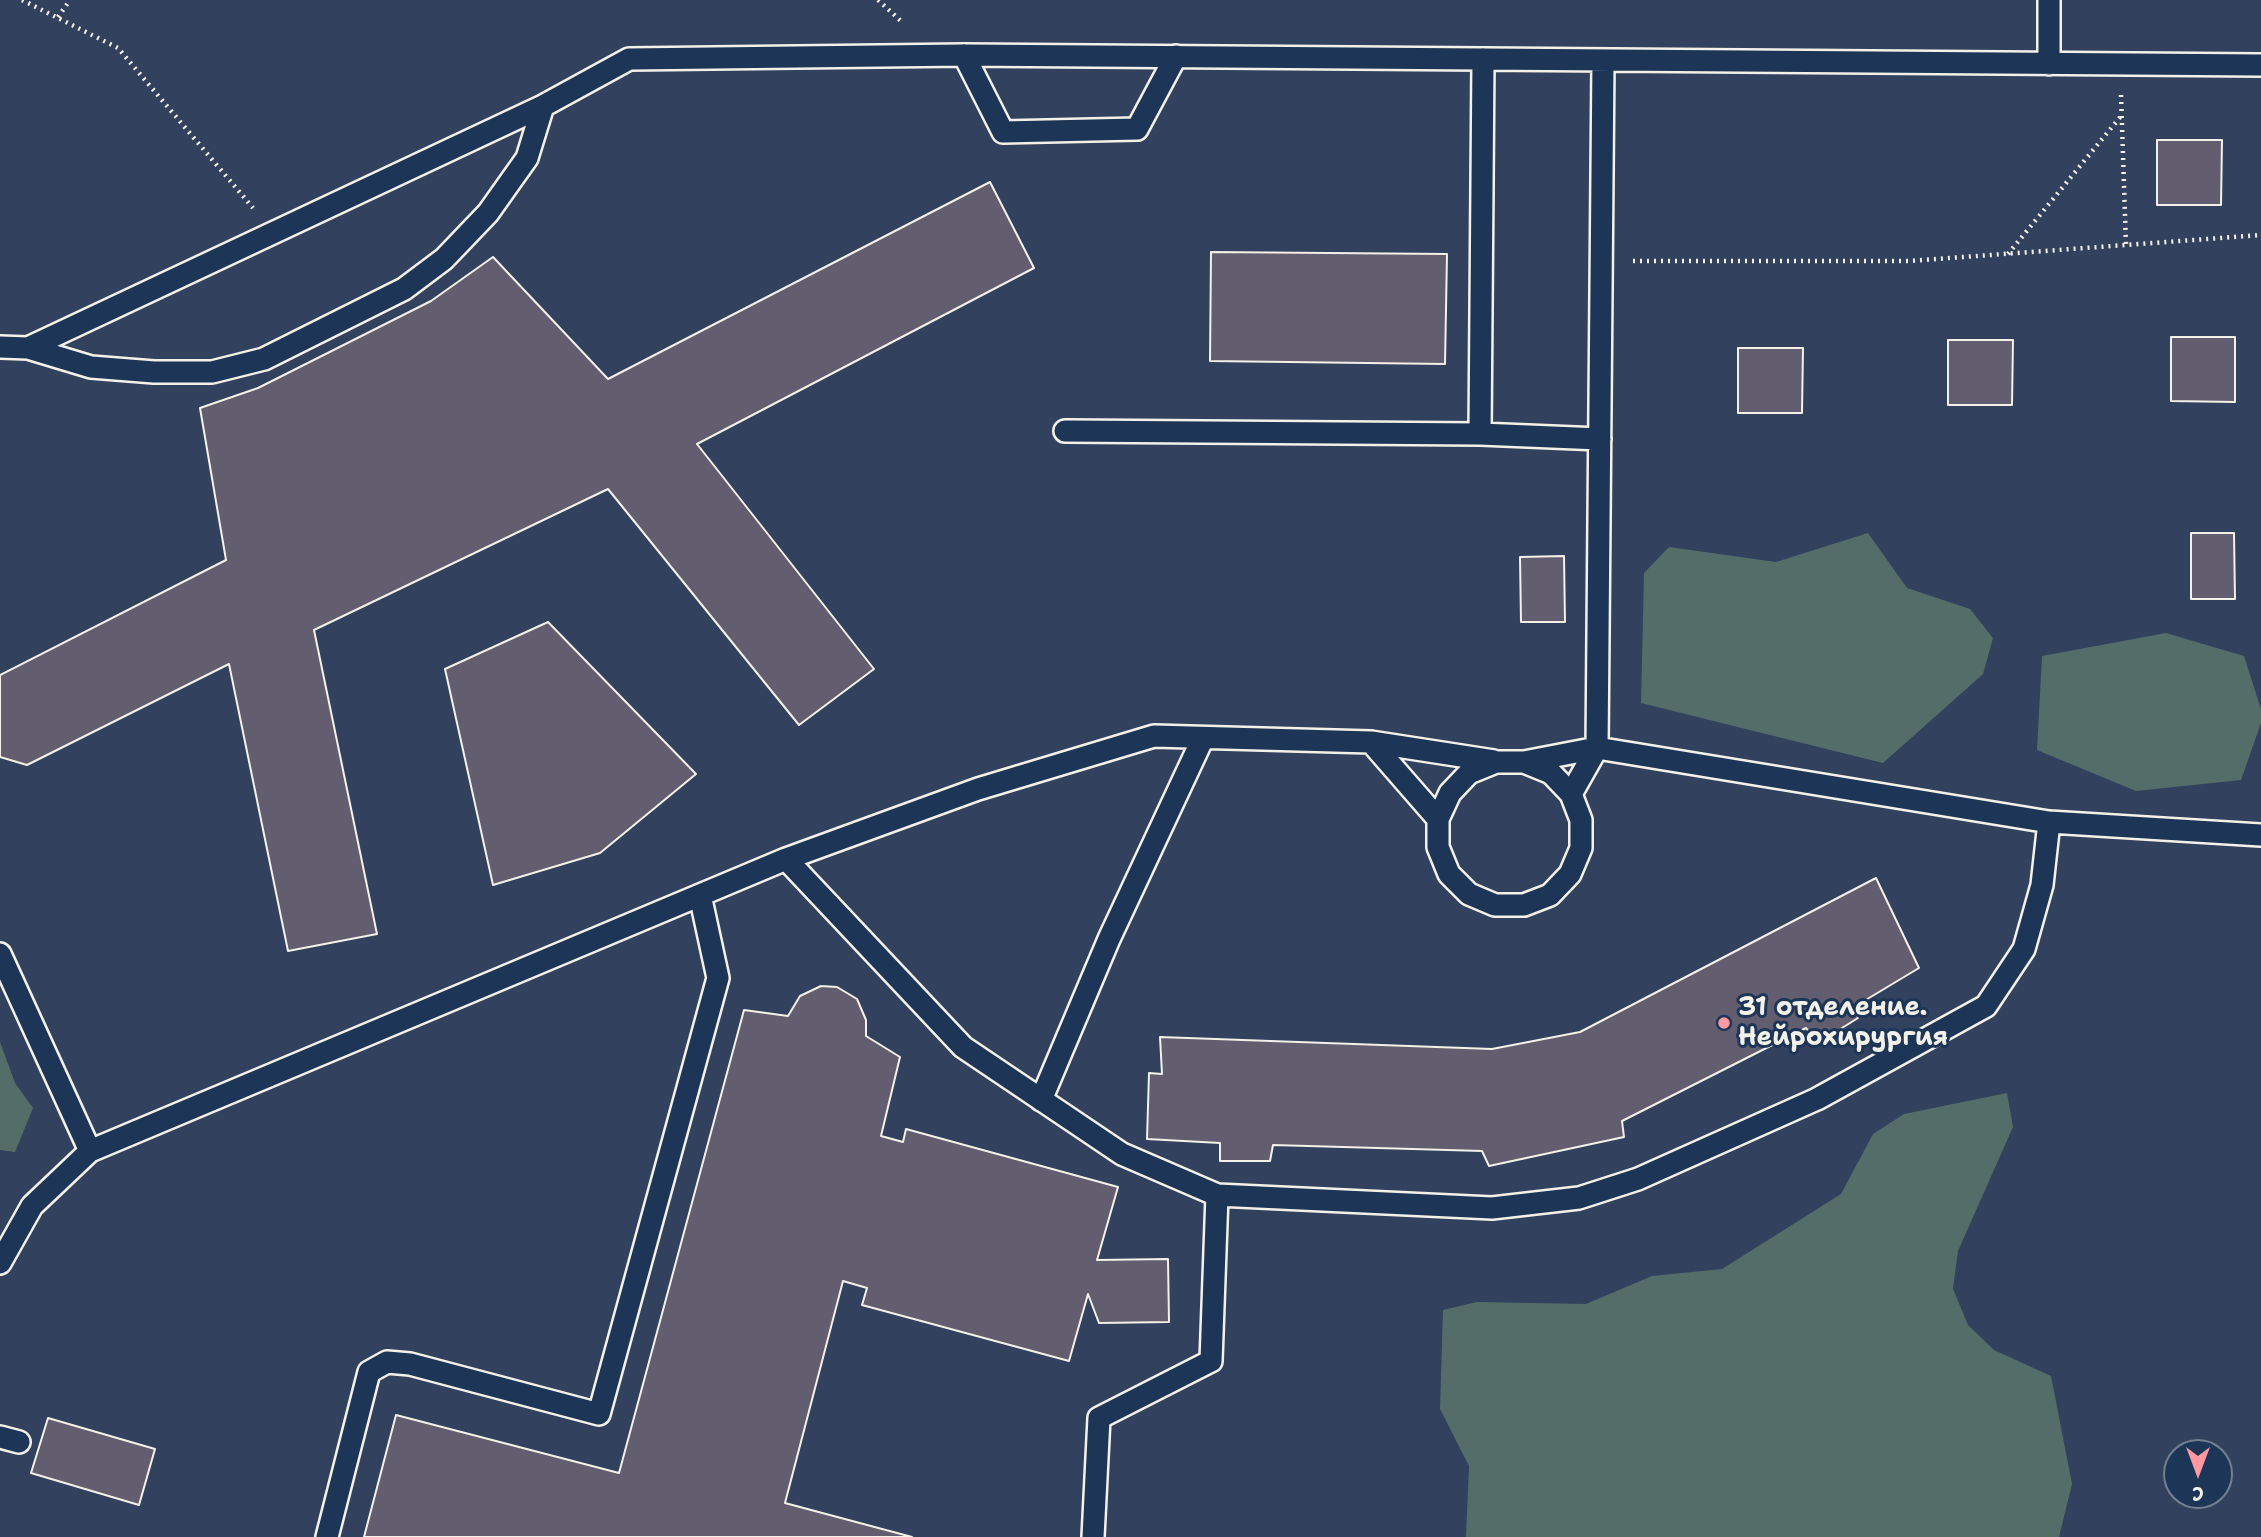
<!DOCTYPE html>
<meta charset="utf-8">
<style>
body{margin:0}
#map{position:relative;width:2261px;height:1537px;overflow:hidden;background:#1d3557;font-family:"Shantell Sans",sans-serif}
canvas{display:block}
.north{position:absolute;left:2163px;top:1439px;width:70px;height:70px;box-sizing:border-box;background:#1d3557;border:2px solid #738091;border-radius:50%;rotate:180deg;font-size:19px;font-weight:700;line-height:28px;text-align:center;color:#f4f1e8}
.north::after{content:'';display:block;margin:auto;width:24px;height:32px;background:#ff9aa2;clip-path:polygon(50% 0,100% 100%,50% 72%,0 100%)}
</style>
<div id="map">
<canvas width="2261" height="1537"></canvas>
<div class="north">С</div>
</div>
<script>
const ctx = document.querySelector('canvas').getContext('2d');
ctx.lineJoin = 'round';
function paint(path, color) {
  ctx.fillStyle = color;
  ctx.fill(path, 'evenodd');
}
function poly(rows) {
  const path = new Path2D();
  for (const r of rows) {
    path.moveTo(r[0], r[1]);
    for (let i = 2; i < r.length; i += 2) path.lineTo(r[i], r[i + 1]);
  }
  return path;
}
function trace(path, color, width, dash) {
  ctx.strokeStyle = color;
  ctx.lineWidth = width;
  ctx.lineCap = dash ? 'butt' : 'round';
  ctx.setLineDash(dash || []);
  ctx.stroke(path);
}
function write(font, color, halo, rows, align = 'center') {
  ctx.font = font + ' "Shantell Sans",sans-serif';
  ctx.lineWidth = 6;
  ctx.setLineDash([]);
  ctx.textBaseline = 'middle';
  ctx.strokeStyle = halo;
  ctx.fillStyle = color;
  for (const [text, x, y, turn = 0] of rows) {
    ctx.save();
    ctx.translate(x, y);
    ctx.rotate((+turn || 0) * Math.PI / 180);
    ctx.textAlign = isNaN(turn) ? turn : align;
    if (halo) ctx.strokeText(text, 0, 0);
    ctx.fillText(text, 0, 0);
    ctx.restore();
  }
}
paint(poly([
 [0,0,2261,0,2261,1537,0,1537],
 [2177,1453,2219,1453,2219,1495,2177,1495]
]), '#32415e');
paint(poly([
 [1868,533,1907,588,1970,609,1993,638,1983,674,1883,763,1641,703,1644,573,1669,547,1776,562],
 [2166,633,2244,656,2261,709,2261,723,2241,780,2136,791,2037,750,2042,656],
 [0,1042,15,1083,33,1108,15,1152,0,1150],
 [2007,1093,2013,1127,1958,1251,1953,1289,1968,1325,1994,1350,2051,1376,2072,1484,2059,1537,1466,1537,1469,1466,1440,1409,1443,1310,1477,1302,1586,1304,1652,1276,1722,1269,1841,1194,1873,1134,1904,1114]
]), '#546d69');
const building = poly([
 [2157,140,2222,140,2221,205,2157,205,2157,140],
 [990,182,1034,268,697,444,874,669,799,725,608,489,314,630,377,934,288,951,229,664,27,765,0,757,0,675,226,560,200,408,258,388,431,301,493,257,608,379,990,182],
 [1211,252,1447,254,1445,364,1210,361,1211,252],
 [2171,337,2235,337,2235,402,2171,401,2171,337],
 [1948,340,2013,340,2012,405,1948,405,1948,340],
 [1738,348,1803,348,1802,413,1738,413,1738,348],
 [2191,533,2234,533,2235,599,2191,599,2191,533],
 [1564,556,1565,622,1521,622,1520,557,1564,556],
 [548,622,696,774,600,853,493,885,445,669,548,622],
 [1876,878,1919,968,1854,1007,1858,1018,1818,1043,1806,1028,1622,1121,1624,1137,1489,1166,1482,1151,1273,1145,1270,1161,1220,1161,1220,1143,1147,1139,1149,1073,1162,1074,1160,1037,1492,1049,1580,1032,1876,878],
 [821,986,837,987,857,999,866,1020,866,1036,900,1057,881,1136,903,1142,906,1129,1118,1187,1097,1260,1168,1259,1169,1322,1099,1323,1088,1294,1069,1361,862,1305,867,1288,843,1281,785,1503,912,1537,364,1537,396,1415,619,1473,744,1010,788,1016,800,996,821,986],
 [48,1418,155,1449,139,1505,31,1473,48,1418]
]);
paint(building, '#625e6f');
trace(building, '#f4f1e8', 2);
const service = poly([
 [964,55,1003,132,1137,129,1176,56],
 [2049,64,2049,0],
 [0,347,28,348,543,106,629,59,964,55,2261,65],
 [28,348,91,367,154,372,212,372,264,359,404,289,444,259,488,213,527,158,543,106],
 [1065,431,1480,434,1600,439],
 [1480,434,1483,59],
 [1371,742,1494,761],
 [1524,762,1597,748,2049,822,2261,835],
 [1571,794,1597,748,1603,60],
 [786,859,963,1047,1122,1154,1217,1195,1492,1208,1579,1198,1638,1179,1817,1099,1986,1006,2024,949,2042,885,2049,822],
 [0,954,90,1151,786,859,978,789,1154,736,1371,742,1438,819,1438,847,1449,874,1469,894,1495,905,1524,905,1550,895,1570,874,1581,848,1581,820,1571,794,1551,773,1524,762,1496,762,1469,773,1450,793,1438,819],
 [1041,1100,1109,939,1203,738],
 [0,1263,32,1206,90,1151],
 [0,1437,19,1442],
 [327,1537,369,1372,387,1362,410,1364,599,1414,718,978,700,895],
 [1093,1537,1099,1418,1211,1361,1217,1195]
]);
trace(service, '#f4f1e8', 26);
trace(poly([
 [22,0,118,48,253,208],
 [878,0,902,22],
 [58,17,70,0],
 [2121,95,2126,245],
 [2008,254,2121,116],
 [1633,261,1909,261,2261,235]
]), '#f4f1e8', 4.5, [2, 5]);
trace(service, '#1d3557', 21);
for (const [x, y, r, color] of [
 [1724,1023,7,"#ff9aa2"]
]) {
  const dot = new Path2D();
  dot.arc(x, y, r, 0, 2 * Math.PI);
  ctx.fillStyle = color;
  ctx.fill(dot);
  trace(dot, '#1d3557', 2.5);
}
write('bold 26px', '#f4f1e8', '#1d3557', [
 ["31 отделение.",1738,1008],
 ["Нейрохирургия",1738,1038]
], 'left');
</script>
